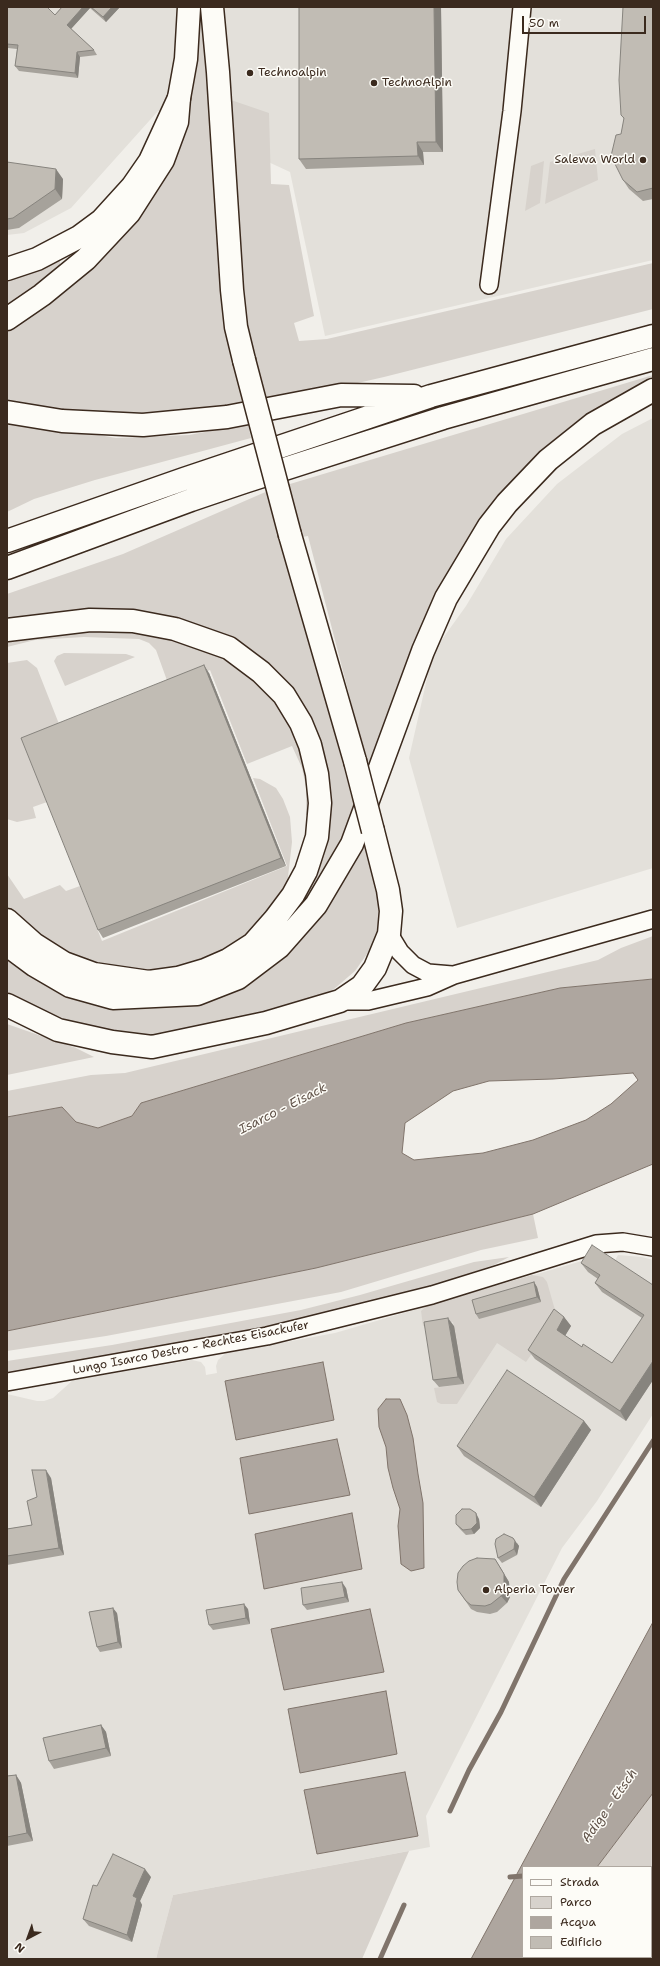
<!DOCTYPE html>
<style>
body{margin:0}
#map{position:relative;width:660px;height:1966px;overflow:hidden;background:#f1efea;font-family:"Shantell Sans",sans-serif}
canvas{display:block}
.frame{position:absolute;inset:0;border:8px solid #3b2a1e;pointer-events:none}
.legend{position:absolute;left:522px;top:1866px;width:130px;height:92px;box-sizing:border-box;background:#fdfcf7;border:1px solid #afa8a0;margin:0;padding:5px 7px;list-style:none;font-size:12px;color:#3b2a1e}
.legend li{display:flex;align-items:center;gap:8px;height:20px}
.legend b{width:20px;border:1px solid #afa8a0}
.north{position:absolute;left:8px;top:1918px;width:40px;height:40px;-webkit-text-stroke:3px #fdfcf7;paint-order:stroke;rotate:221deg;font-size:11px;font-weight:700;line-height:16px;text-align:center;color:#3b2a1e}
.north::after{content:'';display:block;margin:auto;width:14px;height:18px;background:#3b2a1e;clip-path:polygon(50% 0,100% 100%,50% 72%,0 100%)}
.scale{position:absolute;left:522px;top:16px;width:124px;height:18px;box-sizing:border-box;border:2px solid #3b2a1e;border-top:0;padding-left:5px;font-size:12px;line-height:14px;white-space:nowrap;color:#3b2a1e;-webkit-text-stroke:3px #fdfcf7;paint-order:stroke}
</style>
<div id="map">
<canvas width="660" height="1966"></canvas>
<div class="frame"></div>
<ul class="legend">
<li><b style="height:5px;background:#fdfcf7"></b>Strada</li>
<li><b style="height:11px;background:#d7d2cc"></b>Parco</li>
<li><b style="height:11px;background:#aea69f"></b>Acqua</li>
<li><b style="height:11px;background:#c1bcb4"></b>Edificio</li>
</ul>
<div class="north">N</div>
<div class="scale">50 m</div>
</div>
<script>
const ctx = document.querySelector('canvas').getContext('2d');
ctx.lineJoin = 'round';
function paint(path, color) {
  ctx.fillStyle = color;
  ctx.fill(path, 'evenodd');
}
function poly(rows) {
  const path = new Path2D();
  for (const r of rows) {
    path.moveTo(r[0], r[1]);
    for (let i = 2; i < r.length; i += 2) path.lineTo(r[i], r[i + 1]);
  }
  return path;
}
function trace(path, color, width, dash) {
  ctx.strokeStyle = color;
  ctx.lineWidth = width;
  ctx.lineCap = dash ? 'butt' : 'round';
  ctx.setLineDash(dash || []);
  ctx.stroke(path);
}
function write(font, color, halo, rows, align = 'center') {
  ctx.font = font + ' "Shantell Sans",sans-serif';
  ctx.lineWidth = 3;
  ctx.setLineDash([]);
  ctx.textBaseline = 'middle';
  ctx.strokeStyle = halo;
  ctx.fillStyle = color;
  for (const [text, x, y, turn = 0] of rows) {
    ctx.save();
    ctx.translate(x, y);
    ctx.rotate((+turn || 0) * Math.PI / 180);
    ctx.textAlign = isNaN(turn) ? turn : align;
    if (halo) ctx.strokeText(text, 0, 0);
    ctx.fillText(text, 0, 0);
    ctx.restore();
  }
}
paint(poly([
 [7,7,653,7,653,260,325,336,290,172,158,111,71,208,24,233,7,235],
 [653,418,653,868,457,928,409,758,433,652,466,606,506,539,557,484,622,434],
 [618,1255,642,1257,653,1260,653,1414,597,1501,562,1548,426,1816,430,1847,173,1895,156,1959,7,1959,7,1394,37,1401,44,1401,53,1398,73,1380,192,1360,201,1362,205,1367,206,1375,217,1373,216,1366,218,1360,226,1353,335,1333,592,1258,613,1264]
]), '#e3e0da');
paint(poly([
 [196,7,203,7,225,325,235,368,255,363,242,304,228,99,269,113,271,184,289,185,314,316,294,323,299,341,327,339,653,263,653,309,384,377,270,403,113,419,7,403,7,325,45,298,158,165],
 [595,149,598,180,545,204,550,162],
 [544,161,540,203,525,211,531,166],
 [54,260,60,261,60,267,7,310,7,277],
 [653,375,653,381,623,397,447,576,432,602,368,770,356,815,313,894,279,935,249,962,305,892,316,743,225,639,51,616,7,617,7,594,123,554,270,490],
 [308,536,365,756,351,795,283,540],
 [7,419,116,438,189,435,248,424,251,438,95,480,34,499,7,512],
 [142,629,210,649,238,665,276,700,303,746,311,816,306,815,306,787,302,768,292,746,247,764,210,670,169,686,156,650,149,643,139,639,84,637,35,640,7,647,7,637,33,633],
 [64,653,126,654,135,657,65,686,54,661,57,656],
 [27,660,37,668,61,729,24,744,47,802,33,807,36,818,17,822,7,819,7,663],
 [253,778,260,779,276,788,283,799,290,817,292,842,286,894,227,956,164,976,74,961,19,921,7,908,7,874,24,899,60,885,66,891,80,886,102,941,287,866],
 [363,830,382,897,379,931,374,944,355,971,334,989,310,1001,169,1035,145,1037,108,1032,75,1023,22,1001,7,992,7,954,17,964,252,977],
 [653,936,653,979,651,979,560,988,406,1023,141,1103,132,1116,98,1128,76,1122,62,1107,7,1117,7,1091,91,1075,125,1073,598,960,621,948],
 [7,1024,76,1048,94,1057,7,1075],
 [533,1214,538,1238,481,1250,341,1292,106,1336,7,1351,7,1331,316,1268],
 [509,1257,494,1265,441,1283,362,1307,301,1321,7,1375,7,1361,112,1345,301,1310,360,1295,474,1262],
 [532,1275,543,1277,547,1282,557,1317,526,1362,497,1343,457,1404,441,1404,437,1402,434,1388,464,1384,453,1322,423,1326,421,1311,427,1306],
 [653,1793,653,1959,536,1959,537,1957,651,1957,651,1867,597,1867],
 [409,1851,362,1959,156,1959,173,1895]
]), '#d7d2cc');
const water = poly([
 [653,979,653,1164,533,1214,316,1268,7,1331,7,1117,62,1107,76,1122,98,1128,132,1116,141,1103,406,1023,560,988,653,979],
 [633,1073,638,1080,611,1104,586,1120,533,1140,483,1153,414,1160,402,1153,405,1123,453,1091,489,1081,553,1079,633,1073],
 [323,1362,334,1420,236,1440,225,1381,323,1362],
 [386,1399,400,1399,407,1415,413,1438,418,1474,423,1503,424,1568,411,1571,401,1564,398,1526,400,1509,393,1488,388,1468,386,1447,379,1427,378,1409,386,1399],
 [337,1439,350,1495,249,1514,240,1458,337,1439],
 [352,1513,362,1569,264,1589,255,1534,352,1513],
 [370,1609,384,1672,284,1690,271,1629,370,1609],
 [653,1622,653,1793,597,1867,523,1867,523,1957,537,1957,536,1959,471,1959,653,1622],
 [386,1691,397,1754,300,1773,288,1709,386,1691],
 [405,1772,418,1836,317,1854,304,1790,405,1772]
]);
paint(water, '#aea69f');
trace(water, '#80746b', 1);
trace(poly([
 [450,1811,469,1770,501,1712,564,1579,653,1441],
 [510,1877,523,1876],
 [380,1959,404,1905]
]), '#80746b', 5);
const minor = poly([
 [489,285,512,111,522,7],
 [389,934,400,952,413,965,428,973,452,975],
 [340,1001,368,1001,427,987,454,975,653,919],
 [7,1382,267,1336,432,1295,596,1244,623,1242,653,1247]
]);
const primary = poly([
 [212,7,218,72,232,290,236,327,244,360],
 [7,269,37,259,79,237,102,220,132,187,150,161,179,98,186,59,189,7],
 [290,535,355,761],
 [7,1005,58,1030,112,1042,152,1047,266,1023,340,1001,362,986,375,968,389,934,391,911,388,890,373,831]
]);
const motorway = poly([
 [7,319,42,295,86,259,129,213,163,160,177,122,179,98],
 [7,412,62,421,143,425,227,417,341,395,414,396],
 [7,541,184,479,431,396,653,336],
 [7,568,191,500,244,482,443,418,653,359],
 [7,630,90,620,133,621,175,629,229,648,261,672,284,695,301,723,310,745,317,774,320,803,317,837,306,871,293,895,275,919,253,944,228,960,205,970,178,978,149,982,94,974,64,963,34,944,7,920],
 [7,945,34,965,70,986,113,998,197,994,238,978,279,947,316,905,352,844,423,651,446,598,489,526,507,503,548,460,593,424,653,390]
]);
trace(minor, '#3b2a1e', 20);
trace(primary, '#3b2a1e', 25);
trace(motorway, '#3b2a1e', 25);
trace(minor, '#fdfcf7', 17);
trace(primary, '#fdfcf7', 22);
trace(motorway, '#fdfcf7', 22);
const primaryBridge = poly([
 [244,360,290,535],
 [355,761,373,831]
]);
trace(primaryBridge, '#3b2a1e', 25, []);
trace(primaryBridge, '#fdfcf7', 22);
paint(poly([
 [7,7,55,15,62,7,120,7,106,22,90,8,71,29,94,50,97,55,80,57,78,78,19,71,15,66,17,49,8,48,7,47],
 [441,7,443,152,423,152,424,165,306,169,299,159],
 [653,7,653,199,643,201,629,189,623,180,621,134,624,119,621,115],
 [7,162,63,179,62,199,19,228,7,230],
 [209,673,286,866,103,938,98,930],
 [581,1263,653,1285,653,1380,626,1421,535,1359,528,1350,564,1317,571,1326,565,1336,582,1347,612,1363,642,1318,602,1292,595,1283,598,1279,588,1272],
 [534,1282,537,1287,541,1302,479,1319,476,1314],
 [454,1326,464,1384,439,1387,433,1380],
 [584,1421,591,1430,541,1507,464,1456,457,1446],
 [51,1478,64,1555,7,1565,7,1529,32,1525,37,1497],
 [479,1519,480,1528,474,1534,466,1535,460,1529,456,1524],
 [517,1543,519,1546,517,1555,502,1563,498,1558],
 [500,1567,509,1582,510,1597,507,1603,497,1612,490,1614,477,1612,471,1609,458,1590],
 [346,1588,349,1602,307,1610,303,1605],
 [248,1609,250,1624,213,1630,209,1625],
 [117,1613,122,1648,100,1652,97,1647],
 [101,1725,106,1732,111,1756,54,1769,49,1761],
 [16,1775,21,1783,33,1841,7,1846,7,1776],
 [151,1877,140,1901,142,1905,132,1942,89,1926,83,1919,97,1886]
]), '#a6a29b');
paint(poly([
 [83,7,90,7,90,8,70,30,67,25],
 [112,7,120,7,106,22,103,17],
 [434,7,441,7,443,152,436,142],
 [77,52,80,57,78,78,75,73],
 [417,142,423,152,424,165,418,156],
 [56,169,63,179,62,199,55,189],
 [204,665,209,673,286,866,281,858],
 [534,1282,537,1287,541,1302,537,1297],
 [564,1317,571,1326,563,1339,557,1330],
 [448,1318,454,1326,464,1384,458,1377],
 [653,1361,653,1380,626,1421,620,1411],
 [584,1421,591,1430,541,1507,534,1497],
 [46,1470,51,1478,64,1555,59,1548],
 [476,1513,479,1519,480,1528,474,1534,471,1529],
 [513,1538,519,1546,517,1555,514,1549],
 [495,1559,500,1567,509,1582,510,1597,507,1603,501,1596],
 [342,1582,346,1588,349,1602,345,1597],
 [244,1604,248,1609,250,1624,246,1618],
 [113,1608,117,1613,122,1648,118,1642],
 [101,1725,106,1732,111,1756,106,1748],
 [16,1775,21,1783,33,1841,27,1833],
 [145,1869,151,1877,140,1901,142,1905,132,1942,127,1935,133,1896]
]), '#87847e');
const building = poly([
 [7,7,47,7,55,15,62,7,83,7,67,25,94,50,77,52,75,73,15,66,18,45,7,44,7,7],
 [91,7,112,7,103,17,91,7],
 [299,7,434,7,436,142,417,142,418,156,299,159,299,7],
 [623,7,653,7,653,188,637,192,623,180,611,156,616,135,621,134,624,118,621,115,619,80,623,7],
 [7,162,56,169,55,189,13,218,7,219,7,162],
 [204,665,281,858,98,930,21,738,204,665],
 [592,1245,653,1285,653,1361,620,1411,528,1350,554,1309,564,1317,557,1330,582,1347,583,1344,612,1363,644,1315,595,1283,600,1275,581,1263,592,1245],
 [534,1282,537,1297,476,1314,472,1300,534,1282],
 [448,1318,458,1377,433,1380,424,1322,448,1318],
 [507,1370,584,1421,534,1497,457,1446,507,1370],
 [32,1470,46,1470,59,1548,7,1556,7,1529,32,1525,27,1501,37,1497,32,1470],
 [462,1509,470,1509,476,1513,477,1523,471,1529,463,1530,456,1524,456,1515,462,1509],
 [504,1534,513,1538,515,1541,514,1549,498,1558,495,1544,496,1539,504,1534],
 [477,1558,495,1559,504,1574,504,1590,501,1596,491,1604,485,1606,471,1605,466,1601,458,1590,457,1582,458,1573,463,1566,469,1561,477,1558],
 [342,1582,345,1597,303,1605,301,1588,342,1582],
 [244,1604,246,1618,209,1625,206,1610,244,1604],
 [113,1608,118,1642,97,1647,89,1612,113,1608],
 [101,1725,106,1748,49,1761,43,1738,101,1725],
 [16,1775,27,1833,7,1837,7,1776,16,1775],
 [113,1854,145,1869,133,1896,137,1898,127,1935,83,1919,93,1885,97,1886,113,1854]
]);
paint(building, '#c1bcb4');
trace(building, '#87847e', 1);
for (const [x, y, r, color] of [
 [250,73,4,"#3b2a1e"],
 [374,83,4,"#3b2a1e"],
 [643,160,4,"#3b2a1e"],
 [486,1590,4,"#3b2a1e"]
]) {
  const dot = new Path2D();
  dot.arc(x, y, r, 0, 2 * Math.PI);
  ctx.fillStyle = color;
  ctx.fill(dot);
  trace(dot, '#fdfcf7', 1.5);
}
write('12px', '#3b2a1e', '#fdfcf7', [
 ["Technoalpin",258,73],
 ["TechnoAlpin",382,83],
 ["Salewa World",635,160,"right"],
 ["Alperia Tower",494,1590]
], 'left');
write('12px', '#3b2a1e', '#fdfcf7', [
 ["Lungo Isarco Destro - Rechtes Eisackufer",191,1348,-11]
]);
write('italic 13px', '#63554b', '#fdfcf7', [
 ["Isarco - Eisack",283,1109,-27],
 ["Adige - Etsch",610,1806,-55]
]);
</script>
